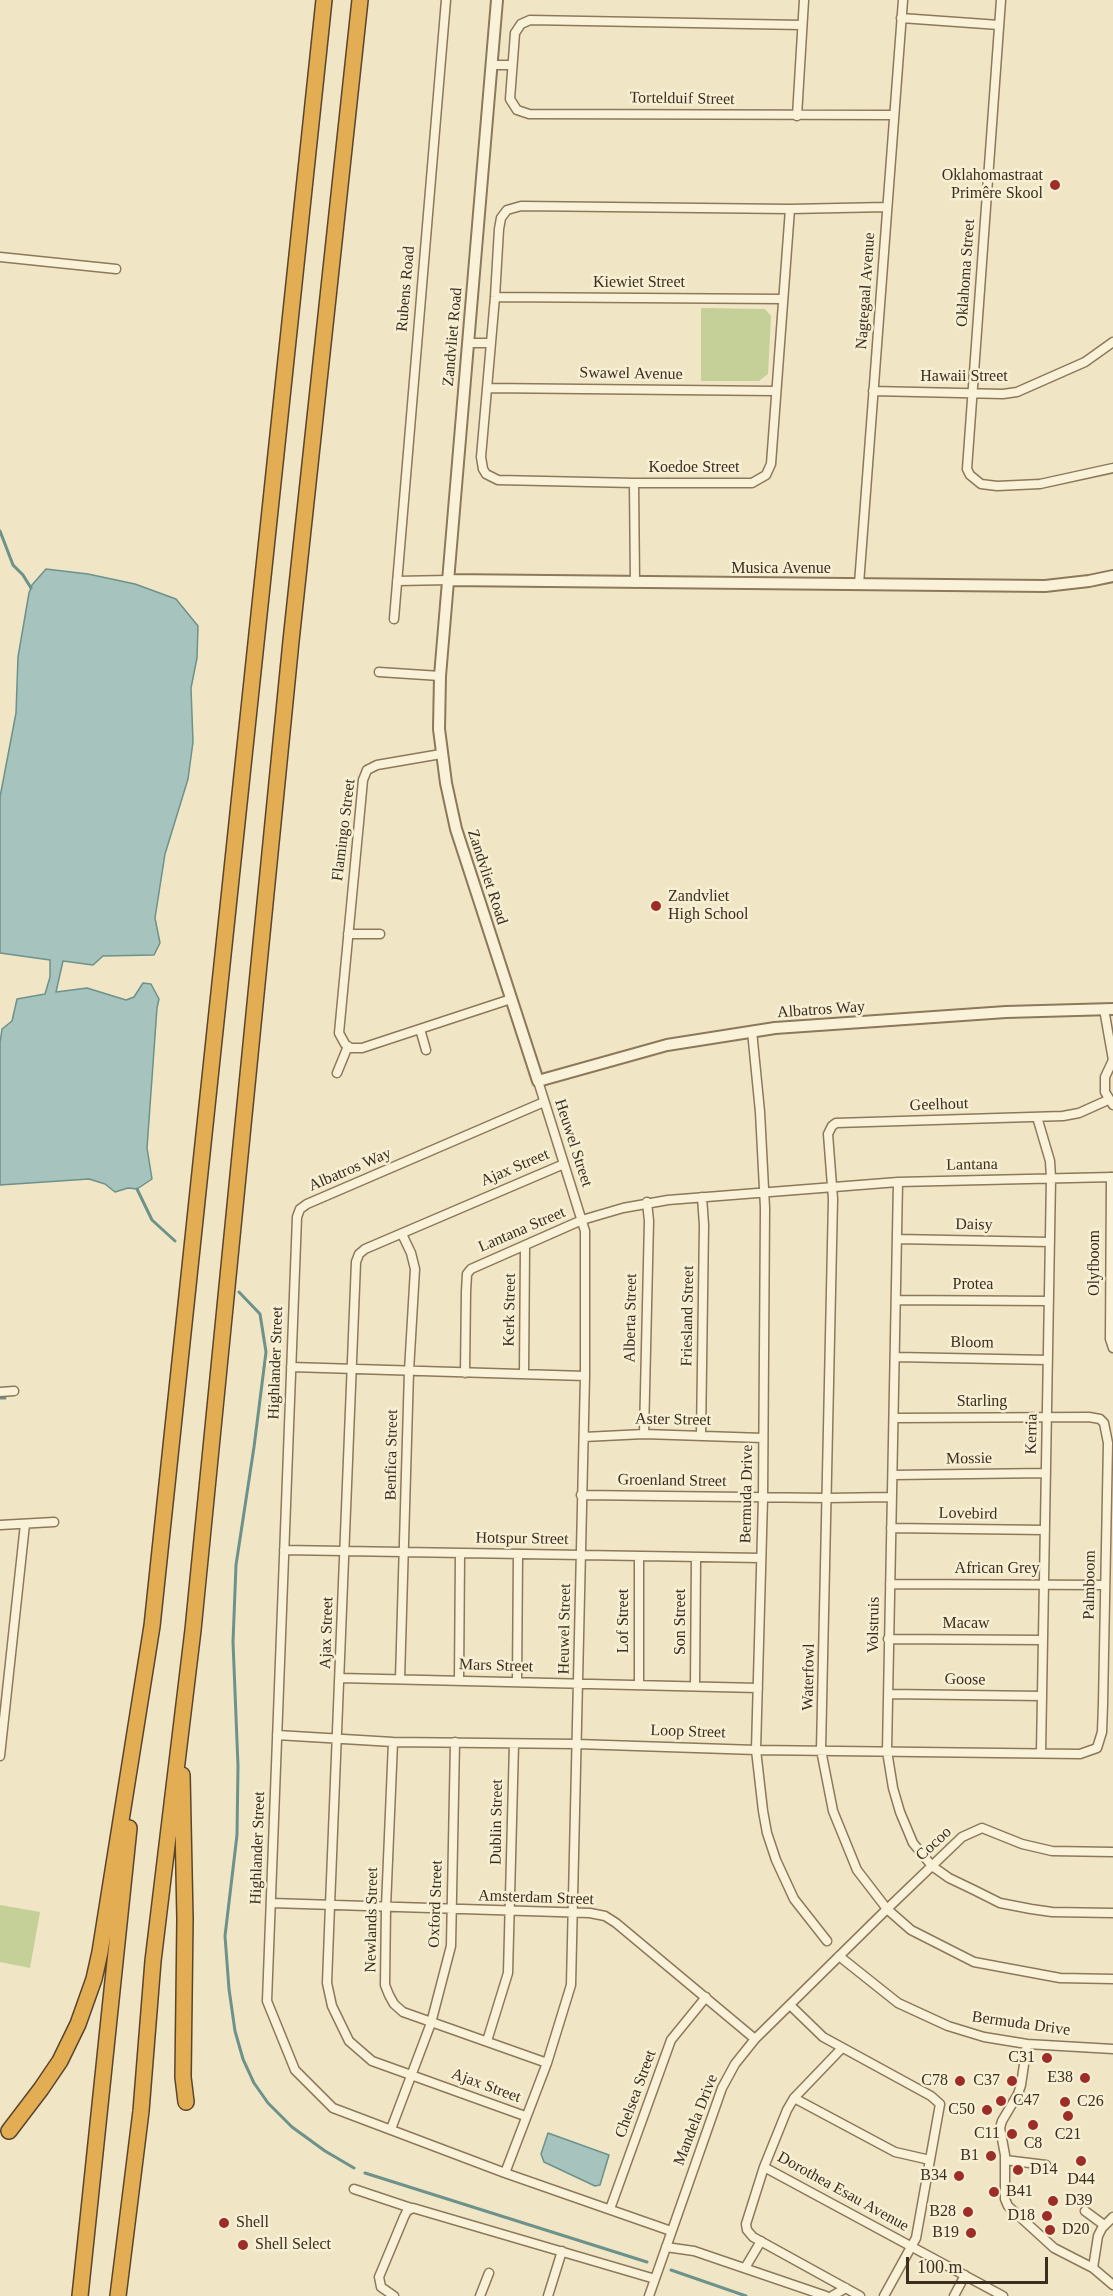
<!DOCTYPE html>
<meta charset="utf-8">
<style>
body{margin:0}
#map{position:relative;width:1113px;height:2296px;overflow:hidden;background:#f0e6c5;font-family:Georgia,serif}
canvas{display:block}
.scale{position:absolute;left:906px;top:2257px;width:142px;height:27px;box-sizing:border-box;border:3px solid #3b2e1e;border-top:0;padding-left:8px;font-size:18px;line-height:21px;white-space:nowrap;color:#3b2e1e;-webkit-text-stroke:4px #f7efd4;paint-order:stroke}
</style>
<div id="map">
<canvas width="1113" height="2296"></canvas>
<div class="scale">100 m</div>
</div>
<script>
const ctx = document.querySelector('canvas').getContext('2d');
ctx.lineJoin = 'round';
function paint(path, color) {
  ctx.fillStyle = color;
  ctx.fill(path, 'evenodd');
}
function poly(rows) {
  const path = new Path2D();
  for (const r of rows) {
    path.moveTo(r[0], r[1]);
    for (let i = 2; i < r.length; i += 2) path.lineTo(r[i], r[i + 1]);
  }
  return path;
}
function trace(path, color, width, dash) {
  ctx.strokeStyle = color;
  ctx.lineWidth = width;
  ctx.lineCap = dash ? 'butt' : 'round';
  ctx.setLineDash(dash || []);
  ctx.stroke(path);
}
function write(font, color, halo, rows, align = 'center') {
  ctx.font = font + ' Georgia,serif';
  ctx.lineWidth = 5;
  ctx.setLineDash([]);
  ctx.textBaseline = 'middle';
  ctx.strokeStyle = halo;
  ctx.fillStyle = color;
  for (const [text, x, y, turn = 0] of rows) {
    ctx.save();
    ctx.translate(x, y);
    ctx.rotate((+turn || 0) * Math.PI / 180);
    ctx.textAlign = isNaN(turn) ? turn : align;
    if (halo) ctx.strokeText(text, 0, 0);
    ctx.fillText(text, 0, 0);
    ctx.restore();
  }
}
paint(poly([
 [701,308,765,309,771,316,768,374,759,381,701,381],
 [0,1905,40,1912,30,1968,0,1962]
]), '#c5cf98');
const water = poly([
 [46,569,88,574,135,584,176,599,198,626,197,658,191,688,193,742,188,779,165,854,155,918,160,943,154,955,103,956,93,965,63,961,56,992,87,988,126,1000,134,997,143,983,151,984,159,999,157,1008,147,1148,152,1179,137,1189,128,1188,115,1192,105,1184,89,1179,0,1185,0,1043,2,1029,12,1021,17,999,45,994,50,977,50,960,0,953,0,797,16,713,18,657,29,593,32,585,46,569],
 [548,2133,609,2155,600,2185,595,2186,544,2162,541,2154,548,2133]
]);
paint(water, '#a6c3bd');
trace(water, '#6c928b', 1.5);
trace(poly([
 [0,531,13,565,23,575,31,588],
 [137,1189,152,1220,175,1241],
 [239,1292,260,1314,266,1352,254,1447,236,1565,233,1642,238,1766,237,1835,225,1936,229,1989,235,2031,243,2059,254,2083,268,2103,292,2127,325,2151,354,2168],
 [0,1398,5,1398],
 [365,2173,647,2262],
 [671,2270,746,2296]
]), '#6c928b', 3);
const minor = poly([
 [1001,0,967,469,970,475,981,484,997,486,1040,484,1113,468],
 [901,18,999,25],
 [802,25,530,20,521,24,515,33,510,99,517,110,529,114,894,115],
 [492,65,511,65],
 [797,116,804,0],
 [790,209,771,464,766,475,752,483,634,483,498,480,486,474,483,469,481,457,495,297,499,229,501,218,507,210,521,206,790,209,887,207],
 [0,257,116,269],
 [495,297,783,299],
 [468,343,490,343],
 [487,388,775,391],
 [873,391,1003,394,1017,392,1085,362,1113,342],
 [634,483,635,583],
 [397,581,449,580],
 [859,584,903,0],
 [394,619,446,0],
 [379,672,440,676],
 [441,754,377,765,367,770,363,780,339,1033,345,1044,350,1048,362,1048,511,999],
 [348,934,380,934],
 [1104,1009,1113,1060],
 [420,1029,426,1050],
 [752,1031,760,1112,765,1208,763,1498,756,1750,763,1811,767,1833,776,1860,794,1899,827,1941],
 [1113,1060,1105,1077,1105,1092,1113,1105],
 [337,1073,348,1046],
 [1108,1100,1079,1113,1063,1116,836,1123,832,1126,828,1134,833,1199,821,1750,833,1811,857,1870,887,1909,911,1930,974,1962,1060,1978,1113,1979],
 [544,1102,307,1204,300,1209,297,1217,267,2001,295,2070,333,2108,505,2173,671,2231],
 [1037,1117,1050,1161,1051,1178,1041,1753],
 [1111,1177,1110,1339,1113,1348],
 [898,1182,887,1751,893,1788,900,1812,913,1843,932,1866,949,1878,974,1890,1000,1903,1031,1909,1052,1912,1113,1913],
 [897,1239,1050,1242],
 [896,1300,1049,1301],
 [896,1357,1048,1360],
 [291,1367,585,1376],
 [465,1373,466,1292,467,1274,471,1269,582,1220,623,1208,668,1200,898,1182,1113,1177],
 [524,1374,525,1246],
 [0,1392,14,1391],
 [644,1434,649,1221,647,1202],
 [701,1436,704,1225,702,1197],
 [584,1437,644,1434,763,1438],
 [893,1475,1046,1473],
 [581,1495,827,1498,892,1497],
 [0,1525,54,1522],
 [891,1528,1045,1530],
 [284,1550,761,1558],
 [890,1584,1105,1585],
 [888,1639,1043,1640],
 [340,1678,758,1688],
 [400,1679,409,1371,415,1269,411,1253,402,1234],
 [459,1680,460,1554],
 [517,1682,518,1555],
 [639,1685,639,1557],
 [695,1686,696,1558],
 [888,1694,1042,1696],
 [277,1735,393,1742,577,1744,756,1750,1080,1754,1097,1748,1102,1732,1103,1704,1108,1443,1104,1423,1100,1419,1089,1417,895,1418],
 [393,1742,386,1907,385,1985,389,1995,394,2004,403,2012,547,2063],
 [0,1756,25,1524],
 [271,1903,590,1913,605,1916,616,1923,755,2039],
 [839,1956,898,2003,948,2026,984,2037,1027,2044,1113,2049],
 [790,2005,823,2037,931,2096,940,2104,916,2238,884,2296],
 [487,2041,508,1973,514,1744],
 [1027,2044,1021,2085,1018,2094,1002,2121,1000,2128,1005,2155,1005,2199,1008,2206,1054,2248,1093,2268,1098,2236,1102,2228,1113,2217],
 [842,2048,794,2098,787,2110,764,2167,746,2224,747,2230,753,2237,860,2296],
 [794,2098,895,2152,930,2160],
 [525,2116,372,2061,349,2041,332,2006,327,1983,330,1905,356,1262,359,1254,365,1249,564,1164],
 [391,2129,431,2023,451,1946,455,1742],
 [1005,2160,1046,2165],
 [764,2167,1003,2296],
 [505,2173,547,2063,571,1985,585,1376,585,1231,538,1081],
 [354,2189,411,2208],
 [610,2209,671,2040,706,1997],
 [1085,2211,1104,2225],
 [666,2247,694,2251,826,2296],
 [745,2268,761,2241],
 [1093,2268,1113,2285],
 [394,2296,381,2287,379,2277,404,2217,407,2211,413,2208,655,2279],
 [480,2296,489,2273],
 [548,2296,562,2251],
 [649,2296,722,2088,735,2064,755,2039,887,1909,962,1837,982,1828,1022,1844,1052,1851,1113,1852],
 [832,2296,846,2288],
 [954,2296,965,2275]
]);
const tertiary = poly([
 [497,0,440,676,439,729,446,783,456,829,538,1081,667,1045,775,1028,1006,1012,1113,1009],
 [449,580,1045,586,1089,581,1113,576]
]);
const motorway = poly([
 [182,1775,185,1919,183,2077,186,2102],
 [9,2131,41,2089,60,2061,78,2024,94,1979,100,1952,152,1626,324,0],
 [80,2296,129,1828],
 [118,2296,141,2111,153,1961,193,1630,291,641,360,0]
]);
trace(minor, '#8c785a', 11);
trace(tertiary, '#8c785a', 14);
trace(motorway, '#59452e', 18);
trace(minor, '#faf2d8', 8);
trace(tertiary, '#faf2d8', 10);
trace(motorway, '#e2ad53', 15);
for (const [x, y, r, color] of [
 [1055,185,6,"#9d2e27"],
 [656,906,6,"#9d2e27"],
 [1047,2058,6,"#9d2e27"],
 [1085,2078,6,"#9d2e27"],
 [960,2081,6,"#9d2e27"],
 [1012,2081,6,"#9d2e27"],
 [1001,2101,6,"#9d2e27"],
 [1065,2102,6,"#9d2e27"],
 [987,2110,6,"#9d2e27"],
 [1068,2116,6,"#9d2e27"],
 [1033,2125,6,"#9d2e27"],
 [1012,2134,6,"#9d2e27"],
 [991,2156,6,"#9d2e27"],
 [1081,2161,6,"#9d2e27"],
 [1018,2170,6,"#9d2e27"],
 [959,2176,6,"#9d2e27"],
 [994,2192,6,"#9d2e27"],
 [1053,2201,6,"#9d2e27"],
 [968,2212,6,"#9d2e27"],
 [1047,2216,6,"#9d2e27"],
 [224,2223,6,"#9d2e27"],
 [1050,2230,6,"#9d2e27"],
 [971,2233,6,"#9d2e27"],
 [243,2245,6,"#9d2e27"]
]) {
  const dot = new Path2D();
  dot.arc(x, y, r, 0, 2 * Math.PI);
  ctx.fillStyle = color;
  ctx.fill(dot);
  trace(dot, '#f7efd4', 2);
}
write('16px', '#3b2e1e', '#f7efd4', [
 ["Tortelduif Street",682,99,1],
 ["Oklahoma Street",966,273,-86],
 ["Kiewiet Street",639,283],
 ["Rubens Road",406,289,-85],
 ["Nagtegaal Avenue",866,291,-86],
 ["Zandvliet Road",453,337,-85],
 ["Swawel Avenue",631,374,1],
 ["Hawaii Street",964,377],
 ["Koedoe Street",694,468],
 ["Musica Avenue",781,569],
 ["Flamingo Street",344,830,-83],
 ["Zandvliet Road",487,877,72],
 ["Albatros Way",821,1010,-4],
 ["Geelhout",939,1105,-2],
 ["Heuwel Street",573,1143,72],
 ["Lantana",972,1165,-1],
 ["Ajax Street",515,1168,-23],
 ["Albatros Way",350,1170,-23],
 ["Daisy",974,1225,1],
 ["Lantana Street",522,1230,-23],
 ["Olyfboom",1095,1263,-90],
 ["Protea",973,1285],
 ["Kerk Street",510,1310,-89],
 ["Friesland Street",688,1316,-89],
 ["Alberta Street",631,1318,-89],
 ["Bloom",972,1343,1],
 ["Highlander Street",276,1363,-88],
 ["Starling",982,1402],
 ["Aster Street",673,1420,1],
 ["Kerria",1032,1434,-89],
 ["Benfica Street",392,1455,-89],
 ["Mossie",969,1459,-1],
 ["Groenland Street",672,1481,1],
 ["Bermuda Drive",747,1494,-89],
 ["Lovebird",968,1514,1],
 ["Hotspur Street",522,1539,1],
 ["African Grey",997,1569],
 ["Palmboom",1090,1585,-89],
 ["Lof Street",624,1621,-90],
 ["Son Street",681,1622,-90],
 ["Macaw",966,1624],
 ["Volstruis",874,1625,-89],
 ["Heuwel Street",565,1629,-89],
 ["Ajax Street",327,1633,-88],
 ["Mars Street",496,1666,2],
 ["Waterfowl",809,1677,-89],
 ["Goose",965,1680,1],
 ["Loop Street",688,1732,2],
 ["Dublin Street",497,1822,-89],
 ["Cocoo",934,1844,-43],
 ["Highlander Street",258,1848,-88],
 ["Amsterdam Street",536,1898,2],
 ["Oxford Street",436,1904,-88],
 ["Newlands Street",372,1920,-89],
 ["Bermuda Drive",1021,2024,8],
 ["Ajax Street",486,2086,20],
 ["Chelsea Street",636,2094,-70],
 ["Mandela Drive",696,2120,-69],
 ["Dorothea Esau Avenue",843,2192,29]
]);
write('16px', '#3b2e1e', '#f7efd4', [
 ["Oklahomastraat",1043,176],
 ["Primêre Skool",1043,194],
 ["Zandvliet",668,897,"left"],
 ["High School",668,915,"left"],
 ["C31",1035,2058],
 ["E38",1073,2078],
 ["C78",948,2081],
 ["C37",1000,2081],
 ["C47",1013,2101,"left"],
 ["C26",1077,2102,"left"],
 ["C50",975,2110],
 ["C11",1000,2134],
 ["C21",1068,2135,"center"],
 ["C8",1033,2144,"center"],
 ["B1",979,2156],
 ["D14",1030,2170,"left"],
 ["B34",947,2176],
 ["D44",1081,2180,"center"],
 ["B41",1006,2192,"left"],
 ["D39",1065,2201,"left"],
 ["B28",956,2212],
 ["D18",1035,2216],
 ["Shell",236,2223,"left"],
 ["D20",1062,2230,"left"],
 ["B19",959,2233],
 ["Shell Select",255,2245,"left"]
], 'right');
</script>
